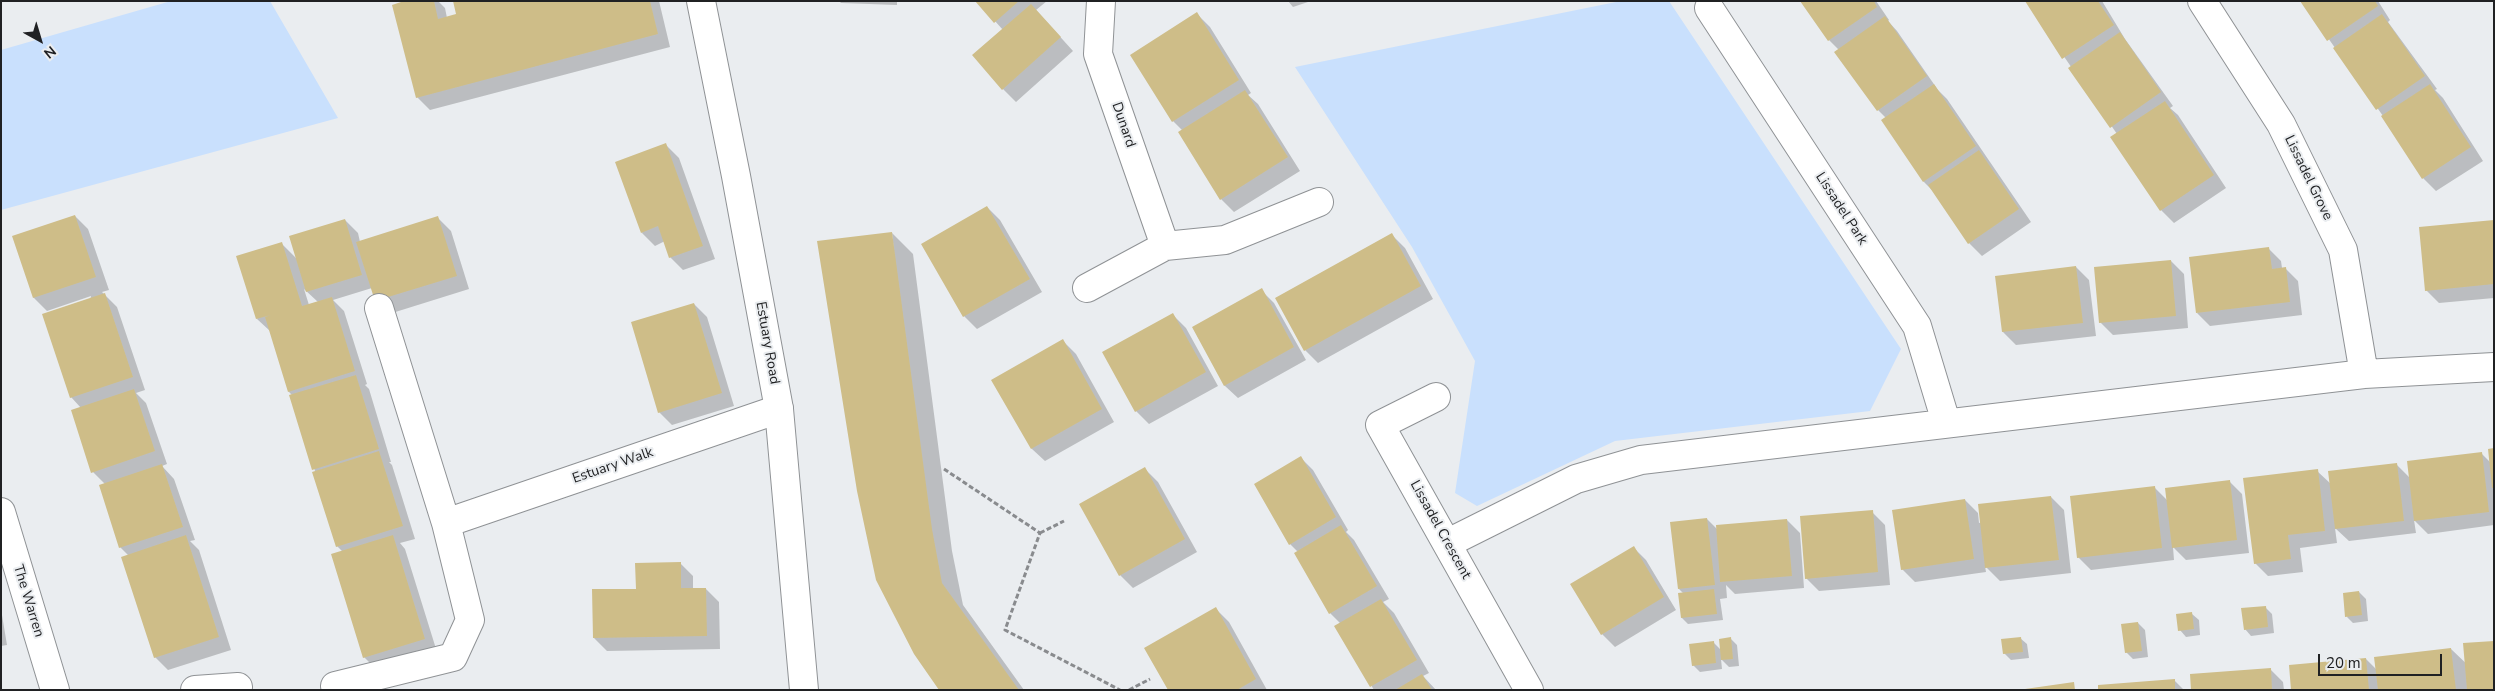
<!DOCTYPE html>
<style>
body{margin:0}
#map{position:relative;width:2495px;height:691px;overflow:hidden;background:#eaedf0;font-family:"Nunito Sans",sans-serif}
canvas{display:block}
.frame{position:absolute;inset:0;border:2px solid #202123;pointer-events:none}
.north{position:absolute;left:15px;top:15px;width:50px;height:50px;-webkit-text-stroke:4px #eaedf0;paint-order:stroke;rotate:141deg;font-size:14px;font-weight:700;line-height:20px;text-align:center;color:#202123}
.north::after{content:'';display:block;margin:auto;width:18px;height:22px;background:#202123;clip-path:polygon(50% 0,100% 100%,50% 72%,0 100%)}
.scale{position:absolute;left:2318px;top:654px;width:124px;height:22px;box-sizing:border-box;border:2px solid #202123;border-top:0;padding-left:6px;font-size:15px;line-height:18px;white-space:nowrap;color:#202123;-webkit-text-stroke:4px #eaedf0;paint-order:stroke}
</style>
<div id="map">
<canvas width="2495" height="691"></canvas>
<div class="frame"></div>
<div class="north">N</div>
<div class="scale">20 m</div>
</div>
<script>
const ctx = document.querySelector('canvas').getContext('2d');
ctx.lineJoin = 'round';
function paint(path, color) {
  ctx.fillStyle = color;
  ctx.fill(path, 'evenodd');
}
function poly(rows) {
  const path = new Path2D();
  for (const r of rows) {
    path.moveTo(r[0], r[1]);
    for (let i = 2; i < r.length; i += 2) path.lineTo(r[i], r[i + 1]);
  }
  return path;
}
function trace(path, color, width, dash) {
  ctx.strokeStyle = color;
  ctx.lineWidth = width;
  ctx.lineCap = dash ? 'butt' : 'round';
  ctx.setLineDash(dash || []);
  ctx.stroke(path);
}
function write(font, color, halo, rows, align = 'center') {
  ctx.font = font + ' "Nunito Sans",sans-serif';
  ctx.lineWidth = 4;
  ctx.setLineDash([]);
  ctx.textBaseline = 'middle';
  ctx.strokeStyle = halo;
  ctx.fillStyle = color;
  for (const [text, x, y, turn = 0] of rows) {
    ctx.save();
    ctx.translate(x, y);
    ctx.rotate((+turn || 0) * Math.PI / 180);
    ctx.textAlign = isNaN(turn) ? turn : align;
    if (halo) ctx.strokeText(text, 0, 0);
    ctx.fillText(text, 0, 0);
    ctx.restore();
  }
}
paint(poly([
 [171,1,270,1,338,118,1,210,1,50],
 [1621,1,1669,1,1901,349,1870,411,1615,441,1477,506,1455,493,1475,361,1412,247,1295,67]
]), '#c9e0fd');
paint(poly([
 [409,1,438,1,445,8,447,18,458,15,454,1,659,1,670,47,430,110,417,97],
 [839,1,897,1,897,5,841,3],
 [977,1,1047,1,1036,10,1073,51,1016,102,1003,89,1003,30],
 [1288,1,1311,1,1293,7],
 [1802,1,1876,1,1889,20,1888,21,1897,31,1938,90,1947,99,2031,222,1982,256,1969,243,1933,191,1924,182,1886,118,1878,110,1839,50,1829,40],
 [2026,1,2102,1,2125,39,2173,106,2170,108,2178,115,2226,188,2174,223,2161,210,2117,134],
 [2302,1,2378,1,2390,20,2388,22,2437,89,2435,90,2443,98,2483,161,2436,191,2423,178,2383,116],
 [1197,14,1210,27,1251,93,1248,95,1258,104,1300,171,1234,212,1221,199,1183,131,1173,121,1132,56],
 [666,145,679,158,715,259,683,270,670,257,665,241,655,246,642,233],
 [987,207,1000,220,1042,292,977,329,964,316,923,244],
 [75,216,88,229,109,290,102,292,117,307,145,390,136,393,146,403,167,464,162,466,174,479,195,540,190,541,199,550,231,650,168,670,155,657,129,556,120,547,105,484,93,472,81,408,71,397,91,296,47,311,34,298,14,237],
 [438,218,451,231,469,289,389,314,372,288,333,300,344,311,367,384,365,385,369,389,391,462,389,462,392,465,415,539,400,543,405,549,437,652,377,670,364,657,343,552,337,546,293,396,289,392,270,331,257,319,282,244,297,259,345,220,358,233,360,242],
 [304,289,318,302,309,305],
 [2494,221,2494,298,2439,303,2426,290],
 [892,233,913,254,952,551,963,605,1024,690,941,690],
 [1392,235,1405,248,1433,299,1318,363,1305,350],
 [2268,248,2281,261,2282,268,2285,268,2298,281,2302,315,2210,326,2197,313],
 [2171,261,2184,274,2188,328,2113,335,2100,322],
 [2076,267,2089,280,2096,336,2016,345,2003,332,1997,277],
 [1261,290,1274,303,1306,360,1238,398,1225,386,1193,328],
 [694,304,707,317,734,406,672,425,659,412],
 [1173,315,1186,328,1218,386,1149,424,1136,411],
 [1063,341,1076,354,1114,422,1045,461,1032,449,993,380],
 [2494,449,2494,525,2428,534,2414,520,2416,533,2349,541,2335,528,2337,543,2300,548,2303,572,2268,576,2255,563,2317,471,2331,484,2396,464,2410,478,2481,453,2491,463],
 [1300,457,1313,470,1348,530,1346,532,1354,540,1389,599,1383,602,1394,613,1429,673,1423,676,1436,690,1374,690,1336,627,1341,624,1330,613,1298,552,1290,544],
 [1145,469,1158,482,1197,552,1133,588,1120,575],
 [2229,481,2242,494,2249,553,2186,560,2173,547,2174,560,2091,570,2078,557,2155,488,2168,501],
 [2051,497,2064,510,2071,573,2000,581,1985,566,1986,572,1915,582,1902,569,1965,500,1978,513,1979,523],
 [1872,512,1885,525,1890,585,1819,591,1806,578],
 [1707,519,1718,530,1787,520,1800,533,1804,588,1735,594,1726,585,1727,598,1720,599,1723,620,1688,624,1682,618,1684,594,1679,589],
 [1634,548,1646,560,1676,610,1615,647,1602,634],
 [680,563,693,576,693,589,706,589,719,602,720,649,607,651,594,638],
 [2359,592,2366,599,2368,621,2353,623,2347,617],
 [2265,607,2272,614,2274,633,2251,636,2245,629],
 [1,609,7,645,1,646],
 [1216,609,1229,622,1267,690,1169,690],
 [2192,614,2199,620,2200,635,2186,637,2180,630],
 [2138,623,2145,630,2148,657,2133,659,2126,652],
 [1730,638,1737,645,1739,666,1729,667,1721,659,1722,669,1700,672,1693,665,1713,642,1721,650],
 [2020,638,2027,644,2029,658,2011,660,2004,653],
 [2451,649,2494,690,2292,690,2366,659,2377,670],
 [2270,669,2283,682,2284,690,2193,690],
 [2174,680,2184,690,2099,690]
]), '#0003');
paint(poly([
 [404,1,434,1,438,19,456,14,453,1,650,1,658,34,416,98,392,5],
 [975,1,1019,1,994,23],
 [1800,1,1874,1,1877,7,1828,41],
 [2025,1,2098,1,2114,25,2062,59],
 [2300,1,2375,1,2378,6,2327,41],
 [1031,4,1061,37,1002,90,972,55],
 [1197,12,1239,80,1172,122,1130,55],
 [2382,14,2425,76,2376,110,2333,48],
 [1885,16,1927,76,1877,111,1834,52],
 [2120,32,2161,92,2110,128,2068,68],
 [1934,84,1976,146,1923,182,1881,120],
 [2430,84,2471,147,2422,179,2381,116],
 [1245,90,1288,157,1220,200,1178,132],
 [2165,101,2214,175,2160,211,2110,137],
 [666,143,703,246,669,258,658,226,641,233,615,162],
 [1979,150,2019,209,1968,244,1928,185],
 [987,206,1030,279,963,317,921,244],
 [75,215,96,277,33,298,12,236],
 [438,216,457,276,375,301,356,242],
 [345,219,362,275,306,292,289,236],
 [2494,220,2494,284,2425,291,2419,227],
 [892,232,932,529,942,583,1019,690,939,690,914,654,876,580,857,491,817,241],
 [1392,233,1421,286,1304,351,1275,298],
 [282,242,302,306,332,297,355,371,288,392,265,317,271,315,256,319,236,256],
 [2269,247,2272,269,2286,267,2290,302,2196,313,2189,257],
 [2171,260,2176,316,2099,323,2094,267],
 [2076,266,2083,323,2002,332,1995,276],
 [1262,288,1294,347,1224,386,1192,327],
 [105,293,133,377,70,398,42,314],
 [694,303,722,393,658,413,631,322],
 [1173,313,1206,372,1135,412,1102,352],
 [1063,339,1102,409,1031,449,991,380],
 [356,375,379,449,312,470,289,395],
 [134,389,155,451,91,473,71,410],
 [2494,448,2494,488,2492,488,2488,449],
 [379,451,403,526,336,547,312,472],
 [2482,452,2489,512,2414,521,2407,461],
 [1301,456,1336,517,1289,545,1254,484],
 [2397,463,2404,521,2335,529,2328,471],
 [162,464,183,527,119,548,99,485],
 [1145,467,1185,539,1119,576,1079,504],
 [2318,469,2325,531,2288,535,2291,559,2254,564,2243,478],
 [2230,480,2237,540,2172,548,2165,488],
 [2155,486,2162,548,2077,558,2070,496],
 [2051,496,2059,560,1985,568,1978,504],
 [1965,499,1974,559,1901,570,1892,510],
 [1873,510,1878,572,1805,579,1800,516],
 [1707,518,1715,585,1678,589,1670,522],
 [1787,519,1792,576,1720,582,1716,525],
 [1341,525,1377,586,1329,614,1294,553],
 [186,535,219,637,154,658,121,557],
 [393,535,425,639,363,658,331,554],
 [1634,546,1664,597,1601,635,1570,584],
 [681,562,681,588,706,588,707,636,593,638,592,589,636,589,635,563],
 [1714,589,1717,614,1681,618,1678,593],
 [2359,591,2362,615,2345,617,2343,593],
 [1381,599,1417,660,1370,687,1334,626],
 [2266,606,2268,627,2244,630,2241,608],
 [1216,607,1256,679,1237,690,1168,690,1144,648],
 [2192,612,2194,629,2178,631,2176,614],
 [2138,622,2142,651,2125,653,2121,624],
 [1731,637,1733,659,1721,660,1719,639],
 [2021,637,2023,652,2003,654,2001,639],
 [1714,641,1716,663,1692,666,1689,644],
 [2494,641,2494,690,2467,690,2463,643],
 [2451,648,2456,690,2378,690,2374,657],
 [2366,658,2369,690,2291,690,2289,665],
 [2271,668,2272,690,2191,690,2190,674],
 [1422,674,1432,690,1395,690],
 [2175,679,2175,690,2098,690,2098,685],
 [2074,682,2075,690,2025,690,2025,689]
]), '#cebd88');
const street = poly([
 [1101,1,1098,54,1165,246],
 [2202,1,2281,124,2343,250,2364,374],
 [1709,8,1917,326,1946,422],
 [1087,288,1165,246,1225,240,1319,202],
 [1436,397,1380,425,1529,690],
 [1,512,55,690],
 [446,523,779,409],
 [1448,543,1576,479,1641,460,2364,374,2494,367],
 [335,686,453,657,470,620,446,523,379,308],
 [195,690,238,687]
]);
const secondary = poly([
 [701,1,736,176,779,409,804,690]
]);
trace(street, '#8f9295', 30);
trace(secondary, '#8f9295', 30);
trace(poly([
 [944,469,1040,533,1005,630,1120,690],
 [1040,533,1064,521],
 [1129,690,1150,679]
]), '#898b8e', 3, [5, 2.5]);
trace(street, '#fff', 28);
trace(secondary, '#fff', 28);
write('14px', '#202123', '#eaedf0', [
 ["Dunard",1123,125,71],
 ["Lissadel Grove",2308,178,64],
 ["Lissadel Park",1841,209,57],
 ["Estuary Road",767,343,80],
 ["Estuary Walk",613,466,-19],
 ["Lissadel Crescent",1440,530,61],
 ["The Warren",28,601,73]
]);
</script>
